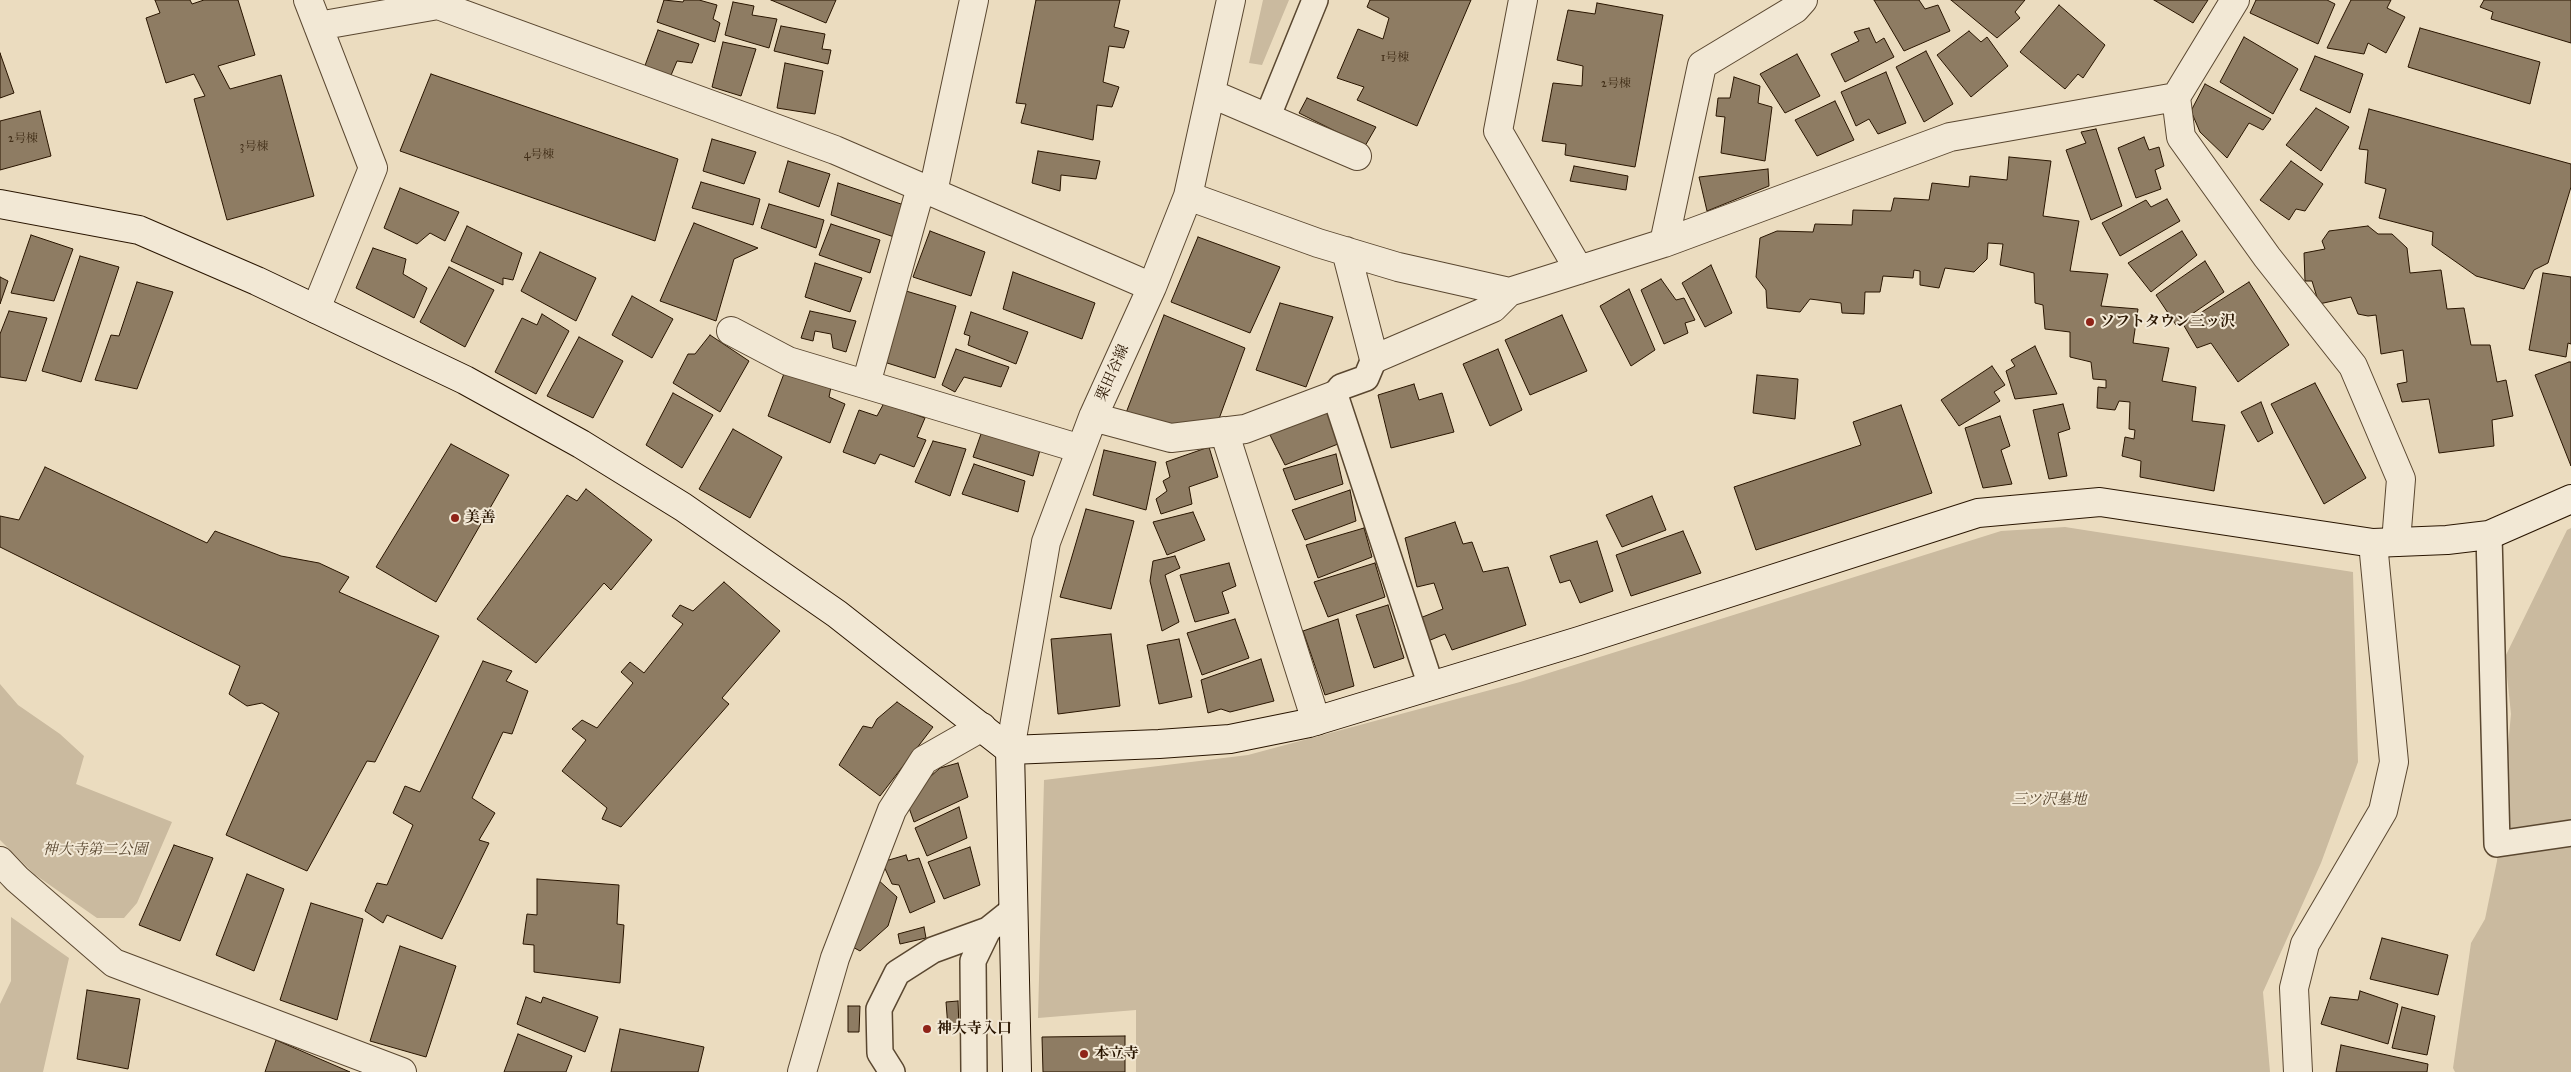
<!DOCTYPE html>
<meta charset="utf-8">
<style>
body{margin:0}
canvas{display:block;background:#ebdcbf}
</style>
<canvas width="2571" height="1072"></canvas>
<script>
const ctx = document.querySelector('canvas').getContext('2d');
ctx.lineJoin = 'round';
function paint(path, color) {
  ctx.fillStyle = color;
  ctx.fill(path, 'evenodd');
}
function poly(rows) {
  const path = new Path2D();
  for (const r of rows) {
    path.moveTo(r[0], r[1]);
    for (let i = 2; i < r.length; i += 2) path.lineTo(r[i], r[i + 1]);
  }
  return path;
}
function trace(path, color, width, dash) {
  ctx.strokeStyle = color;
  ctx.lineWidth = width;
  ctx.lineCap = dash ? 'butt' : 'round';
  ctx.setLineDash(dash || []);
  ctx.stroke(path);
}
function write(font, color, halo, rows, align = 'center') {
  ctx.font = font + ' "IM FELL Great Primer","Noto Serif JP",serif';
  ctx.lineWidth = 4;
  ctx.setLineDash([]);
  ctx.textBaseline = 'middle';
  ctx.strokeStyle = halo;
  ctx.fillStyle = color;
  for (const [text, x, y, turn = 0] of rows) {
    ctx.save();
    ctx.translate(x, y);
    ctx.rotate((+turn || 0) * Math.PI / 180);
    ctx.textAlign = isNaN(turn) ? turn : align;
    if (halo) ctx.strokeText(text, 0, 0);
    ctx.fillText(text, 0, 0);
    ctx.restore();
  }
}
paint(poly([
 [1263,0,1289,0,1262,65,1249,63],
 [2065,527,2353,572,2358,762,2321,863,2263,992,2270,1072,1136,1072,1136,1010,1038,1018,1044,780,1248,755,1520,682,2001,531],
 [2571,528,2571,1072,2455,1072,2453,1068,2471,943,2485,919,2497,861,2511,714,2505,657,2567,530],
 [0,684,18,705,60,734,84,756,76,784,172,822,137,903,124,918,97,918,34,874,0,840],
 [11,917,69,958,43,1072,0,1072,0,1004,11,981]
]), '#caba9f');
const building = poly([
 [155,0,190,0,192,4,204,0,238,0,255,55,218,66,230,89,281,75,314,196,227,220,194,99,205,96,194,74,166,83,146,18,160,13,155,0],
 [664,0,683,2,684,0,699,0,717,5,713,19,720,23,715,42,657,22,664,0],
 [771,0,836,0,826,23,771,0],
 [1036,0,1120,0,1114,27,1129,31,1124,48,1109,46,1103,82,1119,87,1112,107,1097,105,1093,140,1021,123,1026,104,1016,103,1036,0],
 [1370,0,1471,0,1417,126,1357,100,1364,87,1337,78,1358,29,1383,39,1389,18,1367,7,1370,0],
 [1874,0,1919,0,1925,9,1938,5,1950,31,1904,51,1874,0],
 [1951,0,2025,0,2015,12,2020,18,1997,38,1951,0],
 [2154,0,2208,0,2193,23,2154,0],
 [2256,0,2327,0,2335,4,2318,44,2250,13,2256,0],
 [2351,0,2391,0,2387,8,2405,17,2386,53,2368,43,2364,54,2327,48,2351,0],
 [2484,0,2571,0,2571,43,2491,19,2493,12,2480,7,2484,0],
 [733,2,754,6,752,15,777,19,769,48,725,35,733,2],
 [1597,3,1663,15,1635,167,1565,155,1566,144,1542,141,1553,83,1582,86,1583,66,1557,60,1568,10,1595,14,1597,3],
 [2059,5,2105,45,2083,78,2078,74,2065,89,2020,52,2059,5],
 [781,26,825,34,822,49,831,50,828,64,774,51,781,26],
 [1869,28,1876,43,1884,38,1894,57,1845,82,1831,54,1859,41,1854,32,1869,28],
 [2420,28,2540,62,2530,104,2408,67,2420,28],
 [658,30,699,44,692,63,677,61,669,80,643,71,658,30],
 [1969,31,1981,42,1987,37,2008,66,1971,97,1937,55,1969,31],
 [2244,37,2298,69,2273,114,2220,82,2244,37],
 [723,42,756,49,741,96,712,87,723,42],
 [1926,51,1953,104,1924,122,1896,67,1926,51],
 [0,53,14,93,0,98,0,53],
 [1797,54,1820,96,1785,113,1760,74,1797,54],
 [2315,56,2363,74,2350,113,2300,90,2315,56],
 [785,63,823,71,815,114,777,108,785,63],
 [1886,72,1906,123,1878,134,1869,119,1856,126,1841,92,1886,72],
 [431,74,678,159,655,241,400,151,431,74],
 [1734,77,1760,86,1758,103,1772,107,1765,161,1721,153,1725,117,1716,116,1718,98,1730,98,1734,77],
 [2205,84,2271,119,2263,130,2249,123,2227,158,2200,132,2191,111,2205,84],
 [1307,98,1376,127,1365,146,1299,113,1307,98],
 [1835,101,1854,140,1817,156,1795,120,1835,101],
 [2316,108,2349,127,2321,171,2286,145,2316,108],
 [2369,109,2571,164,2571,187,2548,263,2534,270,2524,289,2476,276,2432,245,2433,232,2379,218,2386,189,2365,183,2368,150,2359,149,2369,109],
 [40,111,51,156,0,170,0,121,40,111],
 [2096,129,2122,206,2091,220,2066,150,2086,143,2081,132,2096,129],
 [2144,137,2149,150,2159,147,2164,166,2155,170,2161,189,2136,198,2118,148,2144,137],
 [712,139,756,152,744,184,703,171,712,139],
 [1038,151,1100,161,1096,179,1061,175,1060,191,1032,183,1038,151],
 [2009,157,2051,161,2043,216,2079,221,2070,271,2108,274,2101,306,2138,309,2133,343,2169,348,2162,381,2196,387,2192,421,2225,425,2214,491,2140,477,2141,461,2122,456,2125,437,2134,439,2135,430,2129,429,2130,402,2119,401,2115,410,2097,408,2098,387,2106,388,2106,380,2093,379,2091,362,2070,357,2070,332,2045,329,2043,305,2035,303,2034,273,2000,265,2003,244,1988,243,1987,259,1974,272,1945,268,1939,288,1920,285,1920,271,1914,270,1913,278,1883,276,1880,292,1865,292,1864,314,1842,313,1841,303,1810,299,1800,312,1767,308,1766,290,1756,277,1760,238,1777,231,1813,232,1815,224,1852,225,1853,210,1891,211,1894,198,1929,200,1932,183,1969,187,1970,176,2007,180,2009,157],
 [788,161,830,174,819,207,779,192,788,161],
 [2291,161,2323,184,2305,211,2296,209,2289,220,2260,200,2291,161],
 [1574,166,1628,176,1626,190,1570,181,1574,166],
 [1768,169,1769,186,1707,211,1699,177,1768,169],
 [701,182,760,199,753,225,692,208,701,182],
 [838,183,904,205,894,237,831,215,838,183],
 [400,188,459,212,445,241,430,233,417,244,384,228,400,188],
 [2167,199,2180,221,2120,256,2102,223,2146,200,2151,207,2167,199],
 [769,204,824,220,816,248,761,228,769,204],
 [694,223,758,248,734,259,716,321,660,301,694,223],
 [831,224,880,240,870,273,819,255,831,224],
 [467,226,522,253,513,280,503,278,503,285,451,261,467,226],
 [2368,226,2378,234,2392,234,2407,248,2410,273,2441,270,2447,309,2464,308,2471,345,2490,345,2497,382,2506,380,2513,416,2492,420,2494,446,2439,453,2429,399,2402,402,2397,384,2407,382,2403,350,2381,354,2376,315,2368,316,2358,314,2351,297,2319,304,2312,281,2305,281,2304,253,2325,249,2322,241,2329,231,2368,226],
 [930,231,985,252,971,296,913,277,930,231],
 [2182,231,2197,255,2151,292,2128,263,2182,231],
 [31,235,73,249,54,301,11,293,31,235],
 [1198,237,1280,267,1250,333,1171,302,1198,237],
 [373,248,406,259,403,274,427,288,414,318,356,288,373,248],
 [540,252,596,278,576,321,521,291,540,252],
 [80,256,119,267,81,382,42,371,80,256],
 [2205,261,2224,292,2176,325,2156,295,2205,261],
 [815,263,862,278,850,312,805,297,815,263],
 [1711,265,1732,313,1705,327,1682,283,1711,265],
 [449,267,494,290,465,347,420,322,449,267],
 [1013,272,1095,303,1082,339,1003,309,1013,272],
 [2543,273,2571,277,2571,344,2568,343,2566,357,2529,350,2543,273],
 [0,277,8,281,0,304,0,277],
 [1661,279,1676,300,1684,298,1695,320,1685,323,1688,333,1664,344,1641,290,1661,279],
 [137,282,173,292,137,389,95,380,111,335,119,336,137,282],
 [2249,282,2289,345,2238,382,2211,343,2197,348,2183,324,2249,282],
 [1629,289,1655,350,1631,366,1600,306,1629,289],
 [906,291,956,306,935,378,884,362,906,291],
 [632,296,673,319,652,358,612,335,632,296],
 [1280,303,1333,317,1306,387,1256,370,1280,303],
 [9,311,47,318,26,381,0,377,0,334,9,311],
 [810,311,856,321,846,352,833,348,831,334,815,331,813,341,801,338,810,311],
 [971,312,1028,332,1016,364,968,345,970,336,964,334,971,312],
 [542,314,569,331,536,394,495,372,522,318,537,325,542,314],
 [1164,315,1245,348,1216,427,1167,431,1124,418,1164,315],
 [1562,315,1587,371,1530,395,1505,340,1562,315],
 [710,335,749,361,720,412,673,383,688,354,695,354,710,335],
 [579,337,623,361,593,418,547,396,579,337],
 [2035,346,2057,394,2015,399,2006,371,2015,366,2011,360,2035,346],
 [956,349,1009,367,1001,387,964,377,955,392,942,385,956,349],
 [1498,349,1522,410,1490,426,1463,364,1498,349],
 [2569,362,2571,362,2571,466,2535,375,2569,362],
 [1992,366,2005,385,1994,392,2000,401,1959,426,1941,400,1992,366],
 [785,371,831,387,829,397,845,404,830,443,768,416,785,371],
 [1757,375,1798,379,1795,419,1753,413,1757,375],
 [2315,383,2366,478,2324,504,2271,404,2315,383],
 [1414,384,1419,400,1442,393,1454,432,1391,448,1378,395,1414,384],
 [673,393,713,415,682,468,646,445,673,393],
 [2261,402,2273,433,2258,442,2241,412,2261,402],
 [884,403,925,418,917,437,926,440,914,467,880,454,875,464,843,452,859,410,877,416,884,403],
 [2063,404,2070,429,2058,433,2067,476,2049,479,2033,410,2063,404],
 [1901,405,1932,493,1756,550,1734,487,1861,445,1853,422,1901,405],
 [1328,412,1338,444,1285,465,1269,433,1328,412],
 [2000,416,2010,446,2001,450,2012,484,1983,488,1965,428,2000,416],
 [733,429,782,457,750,518,699,489,733,429],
 [982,431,1040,450,1033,476,973,457,982,431],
 [933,441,966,449,950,496,915,482,933,441],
 [451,444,509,475,436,602,376,567,451,444],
 [1209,447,1218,477,1189,487,1192,504,1161,514,1156,499,1167,491,1163,481,1170,477,1166,462,1209,447],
 [1104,450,1156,462,1146,510,1093,495,1104,450],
 [1336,454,1343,484,1295,500,1283,469,1336,454],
 [974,464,1025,481,1018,512,962,494,974,464],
 [45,467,207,543,215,531,281,556,319,563,349,577,339,592,439,636,375,762,367,761,307,871,226,835,279,713,262,703,247,706,229,694,240,666,0,547,0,516,19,520,45,467],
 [586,489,652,540,611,590,604,583,536,663,477,619,567,495,577,501,586,489],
 [1350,490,1356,521,1305,540,1292,510,1350,490],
 [1652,496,1666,530,1622,547,1606,515,1652,496],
 [1086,509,1134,521,1111,609,1060,597,1086,509],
 [1193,512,1205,540,1167,555,1153,522,1193,512],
 [1455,522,1463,544,1472,542,1483,572,1508,567,1526,625,1452,650,1445,634,1428,641,1420,618,1443,609,1434,583,1417,587,1405,538,1455,522],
 [1364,528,1372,557,1318,578,1306,545,1364,528],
 [1683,531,1701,573,1631,596,1616,555,1683,531],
 [1597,541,1613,591,1580,603,1570,580,1560,583,1550,556,1597,541],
 [1175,556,1180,568,1165,575,1179,622,1162,631,1150,581,1153,561,1175,556],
 [1229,563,1236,586,1222,592,1229,613,1195,622,1180,575,1229,563],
 [1375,563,1385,597,1328,617,1314,582,1375,563],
 [724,582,780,631,722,698,729,704,621,827,602,819,607,808,562,771,586,740,572,729,582,720,597,728,633,683,621,672,630,662,644,673,683,624,672,616,680,605,693,611,724,582],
 [1388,605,1404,658,1374,668,1356,615,1388,605],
 [1235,619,1249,658,1202,675,1187,633,1235,619],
 [1338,619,1354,686,1325,695,1303,631,1338,619],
 [1111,634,1120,706,1058,714,1051,639,1111,634],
 [1179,639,1192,697,1159,704,1147,645,1179,639],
 [1261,659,1274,701,1230,712,1221,709,1208,713,1201,680,1261,659],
 [483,661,512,671,506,681,528,691,512,734,503,732,472,798,495,813,479,840,489,843,442,939,387,915,383,923,365,911,377,883,387,885,413,825,393,813,405,786,420,792,483,661],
 [897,702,933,727,880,796,839,765,863,726,872,728,877,719,897,702],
 [958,763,968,797,914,822,908,805,912,793,940,768,958,763],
 [959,807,967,838,927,856,915,828,959,807],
 [174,845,213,858,180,941,139,925,174,845],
 [970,847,980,885,944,899,928,862,970,847],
 [906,855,908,861,919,858,935,902,910,913,899,885,892,884,882,862,906,855],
 [247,874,284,889,254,971,216,955,247,874],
 [876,878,897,897,888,926,860,951,849,945,876,878],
 [537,879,619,885,617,924,624,925,620,983,534,972,534,945,523,944,527,914,537,915,537,879],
 [311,903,363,919,337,1020,280,1000,311,903],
 [924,927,926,938,900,944,898,934,924,927],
 [2382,938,2448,955,2438,995,2370,979,2382,938],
 [400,946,456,966,426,1057,370,1041,400,946],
 [87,990,140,999,128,1069,77,1059,87,990],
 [2360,991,2398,1004,2388,1044,2321,1024,2330,997,2358,1000,2360,991],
 [526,997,541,1003,543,997,598,1017,585,1052,517,1024,526,997],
 [958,1001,959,1028,948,1028,946,1002,958,1001],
 [848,1006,860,1006,859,1032,848,1032,848,1006],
 [2402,1007,2435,1016,2427,1055,2392,1048,2402,1007],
 [620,1029,704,1047,698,1072,611,1072,620,1029],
 [518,1034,572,1056,566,1072,504,1072,518,1034],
 [1125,1036,1125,1072,1043,1072,1042,1037,1125,1036],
 [276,1040,350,1072,265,1072,276,1040],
 [2341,1045,2428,1064,2427,1072,2336,1072,2341,1045]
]);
paint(building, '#8e7c63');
trace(building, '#291500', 1);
const lane = poly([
 [1267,118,1315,0],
 [1374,359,1366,378,1341,387,1335,395,1431,686],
 [2489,535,2497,844,2571,833],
 [892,1072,880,1053,879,1009,897,973,933,950,988,930,1013,910],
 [974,1072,973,961,988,930]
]);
const street = poly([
 [308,0,373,168,316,309],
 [1523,0,1498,131,1579,270],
 [2235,0,2176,97,2181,137,2267,257,2353,366,2401,479,2396,542],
 [318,26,438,5,835,150,1152,287],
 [1212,94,1357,156],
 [933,192,974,0],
 [1188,196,1318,243,1398,267,1509,292,1664,243,1950,137,2176,97],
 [1664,243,1702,65,1795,9,1803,0],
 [1346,251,1374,359,1493,308,1509,292],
 [731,331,788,361,1081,449],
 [866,384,921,187],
 [1093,417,1171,438,1245,429,1335,395],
 [1224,431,1316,721],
 [1010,750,1046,542,1093,417,1152,287,1188,196,1231,0],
 [0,861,17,879,114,963,402,1072],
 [802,1072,835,958,892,810,924,760,982,727],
 [2298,1072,2294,988,2305,944,2383,811,2394,762,2373,543]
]);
const secondary = poly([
 [0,204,139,230,257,281,465,380,581,444,683,507,837,614,1010,750,1159,744,1230,739,1309,723,1579,641,1978,513,2100,502,2373,543,2447,540,2489,535,2571,499],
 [1010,750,1017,1072]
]);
trace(lane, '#5a4730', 28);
trace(street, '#5a4730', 30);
trace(secondary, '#291500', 30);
trace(lane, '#f2e8d5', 25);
trace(street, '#f2e8d5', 28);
trace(secondary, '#f2e8d5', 28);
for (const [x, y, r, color] of [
 [2090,322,5,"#8f2418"],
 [455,518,5,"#8f2418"],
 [927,1029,5,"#8f2418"],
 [1084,1054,5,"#8f2418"]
]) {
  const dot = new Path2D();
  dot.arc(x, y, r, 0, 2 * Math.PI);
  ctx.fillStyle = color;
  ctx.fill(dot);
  trace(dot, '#f2e8d5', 2);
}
write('12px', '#422f19', null, [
 ["1号棟",1395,58],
 ["2号棟",1616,84],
 ["2号棟",23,139],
 ["3号棟",254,147],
 ["4号棟",539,155]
]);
write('bold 15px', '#291500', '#f2e8d5', [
 ["ソフトタウン三ッ沢",2100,322],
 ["美善",465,518],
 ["神大寺入口",937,1029],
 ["本立寺",1094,1054]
], 'left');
write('15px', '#291500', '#f2e8d5', [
 ["栗田谷線",1113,373,-66]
]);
write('italic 15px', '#594730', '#f2e8d5', [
 ["三ツ沢墓地",2049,800],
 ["神大寺第二公園",95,850]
]);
</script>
